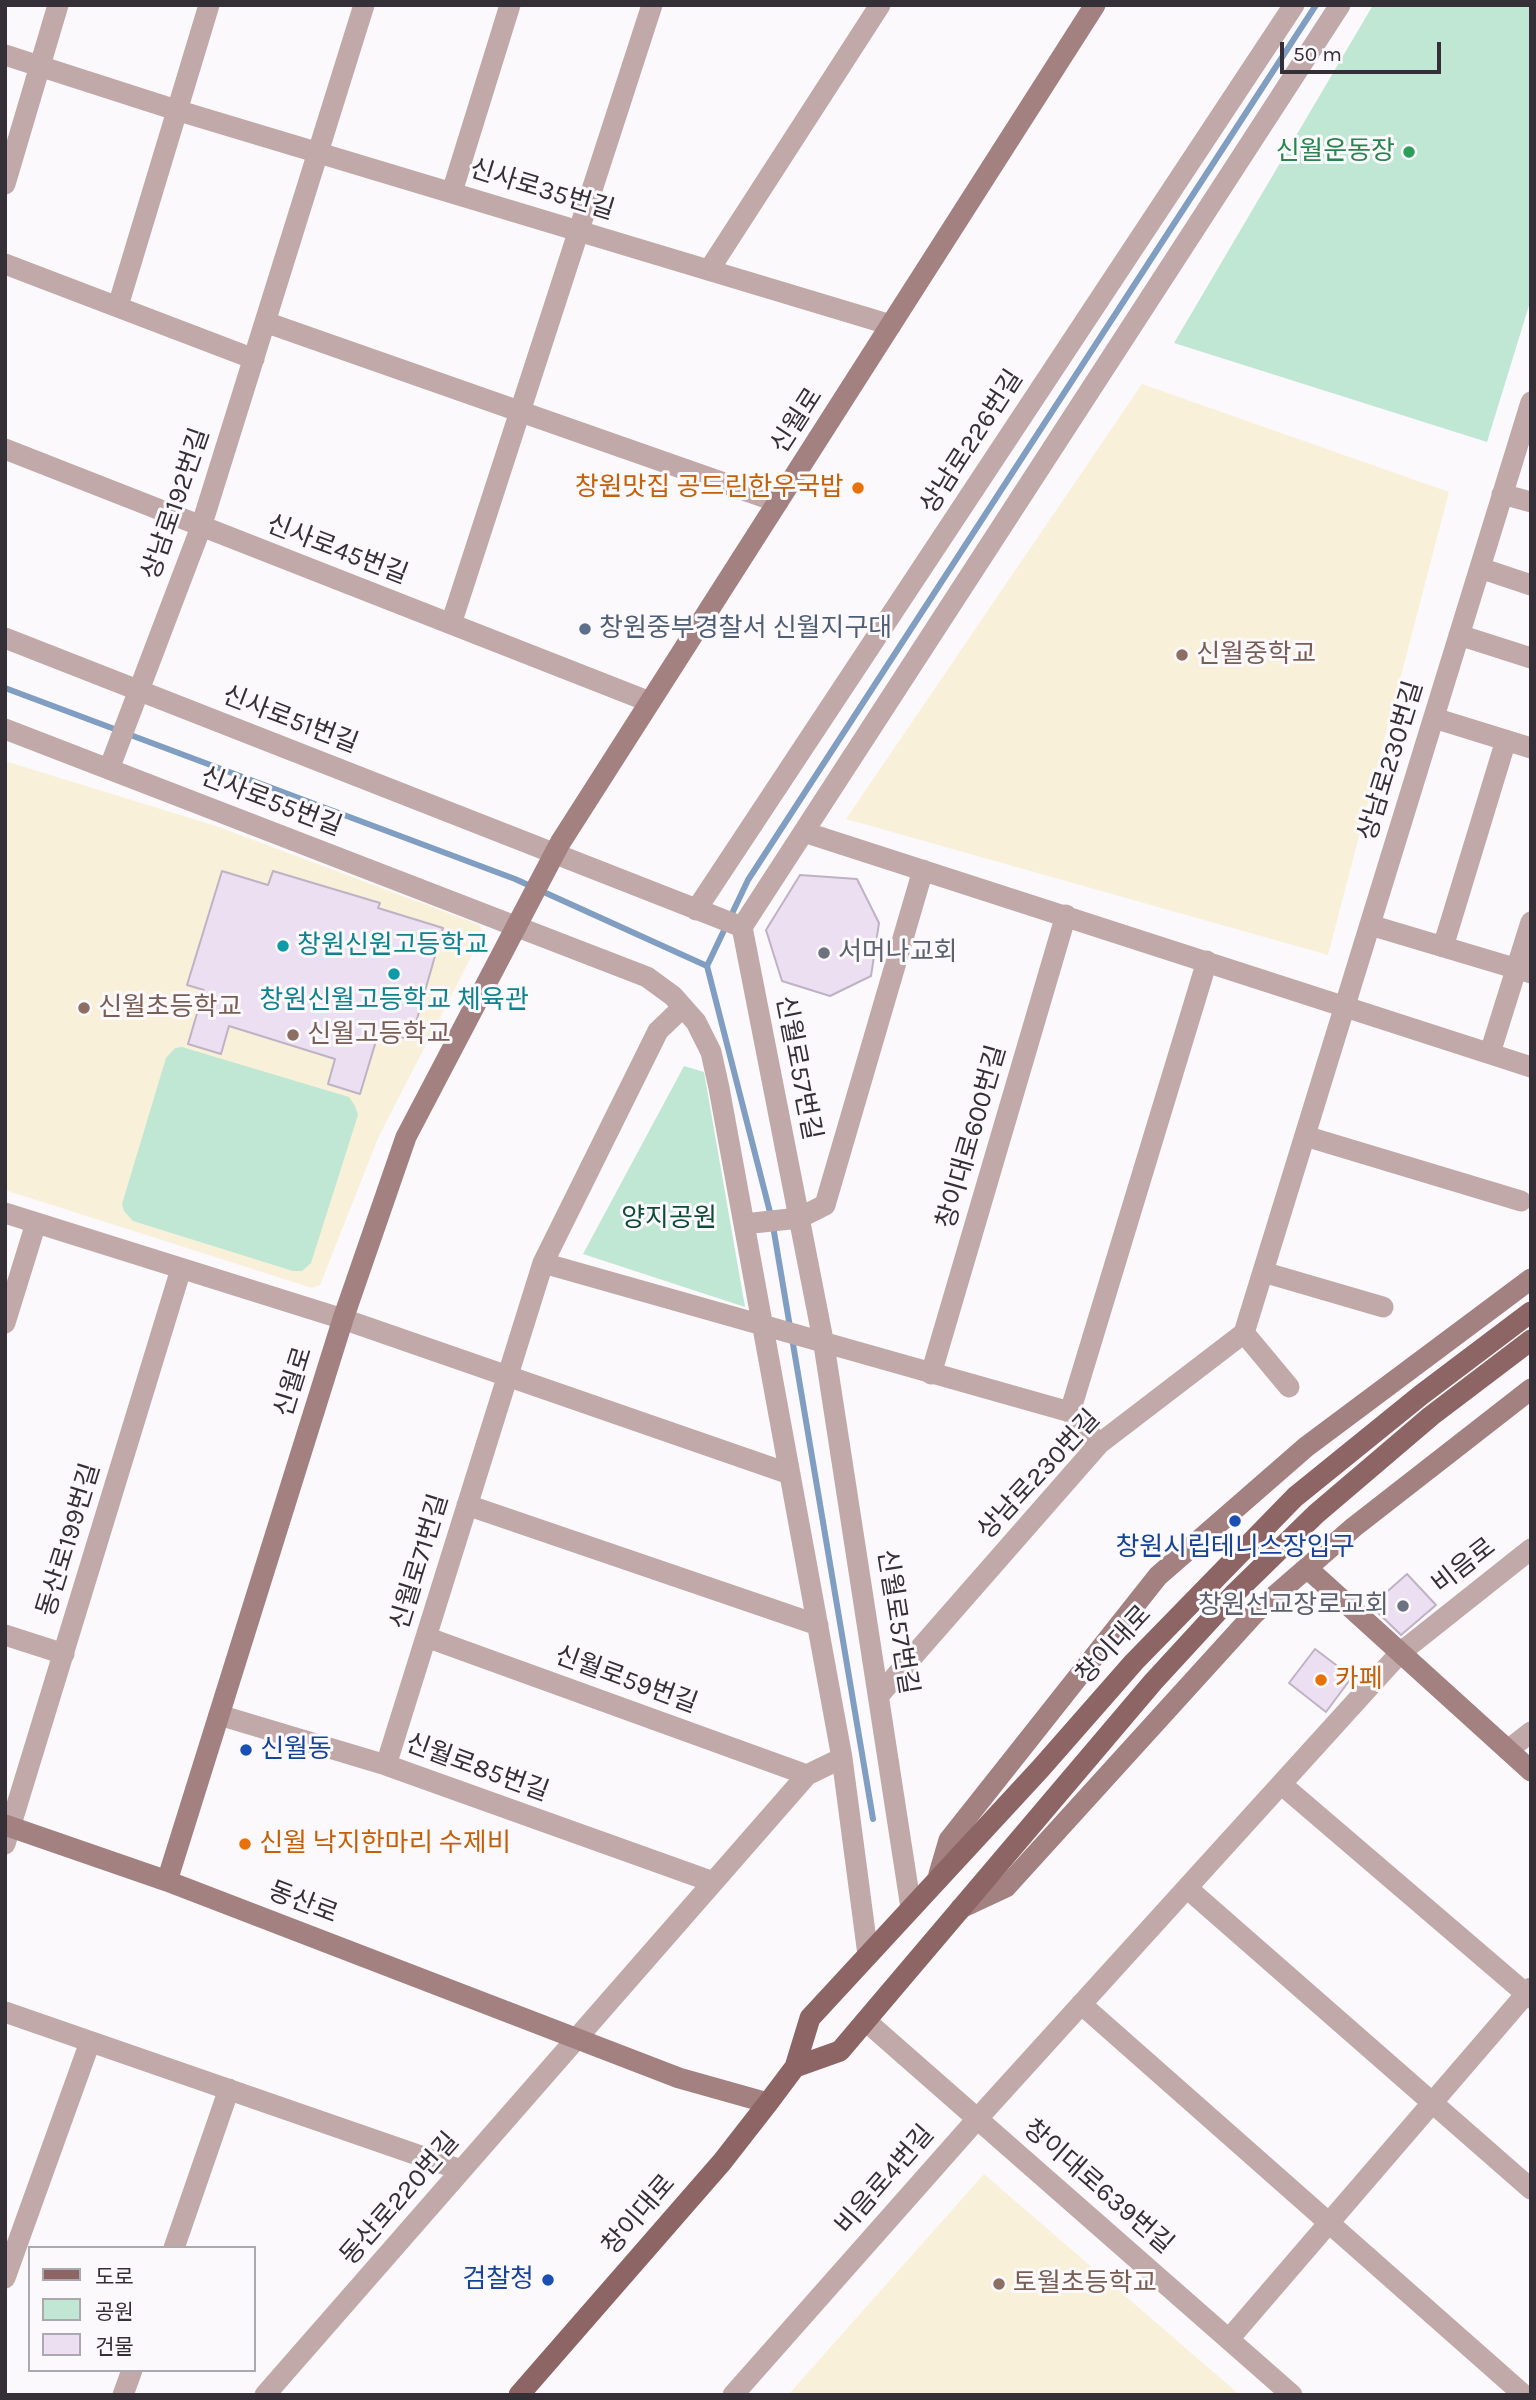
<!DOCTYPE html>
<meta charset="utf-8">
<style>
body{margin:0}
#map{position:relative;width:1536px;height:2400px;overflow:hidden;background:#fcf9fd;font-family:Karla,"Noto Sans KR",sans-serif}
canvas{display:block}
.frame{position:absolute;inset:0;border:7px solid #353037;pointer-events:none}
.legend{position:absolute;left:28px;top:2246px;width:228px;height:126px;box-sizing:border-box;background:#fcf9fd;border:2px solid #aca9ae;margin:0;padding:9px 12px;list-style:none;font-size:21px;color:#353037}
.legend li{display:flex;align-items:center;gap:14px;height:35px}
.legend b{width:35px;border:2px solid #aca9ae}
.scale{position:absolute;left:1280px;top:42px;width:161px;height:32px;box-sizing:border-box;border:4px solid #353037;border-top:0;padding-left:9px;font-size:21px;line-height:24px;white-space:nowrap;color:#353037;-webkit-text-stroke:5px #fcf9fd;paint-order:stroke}
</style>
<div id="map">
<canvas width="1536" height="2400"></canvas>
<div class="frame"></div>
<ul class="legend">
<li><b style="height:9px;background:#8d6564"></b>도로</li>
<li><b style="height:19px;background:#bfe7d3"></b>공원</li>
<li><b style="height:19px;background:#ebdff1"></b>건물</li>
</ul>
<div class="scale">50 m</div>
</div>
<script>
const ctx = document.querySelector('canvas').getContext('2d');
ctx.lineJoin = 'round';
function paint(path, color) {
  ctx.fillStyle = color;
  ctx.fill(path, 'evenodd');
}
function poly(rows) {
  const path = new Path2D();
  for (const r of rows) {
    path.moveTo(r[0], r[1]);
    for (let i = 2; i < r.length; i += 2) path.lineTo(r[i], r[i + 1]);
  }
  return path;
}
function trace(path, color, width, dash) {
  ctx.strokeStyle = color;
  ctx.lineWidth = width;
  ctx.lineCap = dash ? 'butt' : 'round';
  ctx.setLineDash(dash || []);
  ctx.stroke(path);
}
function write(font, color, halo, rows, align = 'center') {
  ctx.font = font + ' Karla,"Noto Sans KR",sans-serif';
  ctx.lineWidth = 6;
  ctx.setLineDash([]);
  ctx.textBaseline = 'middle';
  ctx.strokeStyle = halo;
  ctx.fillStyle = color;
  for (const [text, x, y, turn = 0] of rows) {
    ctx.save();
    ctx.translate(x, y);
    ctx.rotate((+turn || 0) * Math.PI / 180);
    ctx.textAlign = isNaN(turn) ? turn : align;
    if (halo) ctx.strokeText(text, 0, 0);
    ctx.fillText(text, 0, 0);
    ctx.restore();
  }
}
paint(poly([
 [1142,384,1449,492,1328,955,846,819],
 [5,761,219,827,480,925,483,934,379,1136,320,1285,312,1288,5,1190],
 [984,2174,1240,2395,788,2395]
]), '#f9f0da');
paint(poly([
 [1373,5,1531,5,1531,299,1487,442,1174,343],
 [182,1047,349,1097,355,1106,358,1115,311,1263,302,1271,293,1271,133,1221,124,1211,122,1204,166,1058,175,1048],
 [684,1066,704,1072,745,1307,583,1254]
]), '#bfe7d3');
trace(poly([
 [5,688,515,879,707,966,772,1220,790,1327],
 [707,966,748,880,1316,5],
 [792,1338,873,1819]
]), '#809ec1', 6);
const building = poly([
 [222,871,268,885,273,871,380,903,378,908,443,928,411,1040,379,1031,360,1094,328,1084,335,1059,229,1026,221,1054,188,1044,204,990,187,985,222,871],
 [800,875,857,879,879,923,871,976,830,996,782,981,766,930,800,875],
 [1407,1574,1436,1605,1401,1635,1371,1606,1407,1574],
 [1315,1649,1352,1677,1326,1712,1289,1683,1315,1649]
]);
paint(building, '#ebdff1');
trace(building, '#beb2c4', 2);
trace(poly([
 [5,55,176,110,891,325],
 [5,184,58,5],
 [452,192,510,5],
 [5,264,254,359],
 [709,270,880,5],
 [118,306,209,5],
 [265,322,778,502],
 [5,449,650,702],
 [1502,494,1531,502],
 [1480,568,1531,585],
 [451,624,652,5],
 [1459,635,1531,658],
 [5,638,742,927,824,1345,911,1908],
 [1434,718,1531,748],
 [5,729,647,977,673,996,696,1022,711,1052,719,1088,842,1758,868,1955],
 [109,769,201,527,364,5],
 [804,832,1531,1067],
 [696,910,1294,5],
 [1370,925,1531,973],
 [742,927,1340,5],
 [1443,947,1506,740],
 [1490,1053,1531,922],
 [1305,1136,1521,1201],
 [5,1213,343,1319,790,1474],
 [744,1224,799,1218,825,1205,923,870],
 [543,1263,1070,1412,1099,1444],
 [1263,1272,1383,1307],
 [5,1323,36,1223],
 [1244,1333,1289,1387],
 [931,1374,1066,915],
 [1070,1412,1207,961],
 [467,1505,818,1625],
 [5,1635,64,1654],
 [426,1637,807,1775],
 [880,1694,1099,1444,1244,1333,1531,402],
 [219,1715,386,1765,713,1882],
 [1508,1750,1531,1732],
 [386,1765,543,1263,658,1031,683,1007],
 [1281,1784,1531,1998],
 [5,1844,181,1269],
 [1187,1888,1531,2189],
 [1081,2004,1524,2395],
 [5,2012,461,2170],
 [867,2022,1292,2395],
 [174,2248,229,2089],
 [5,2278,90,2042],
 [1229,2339,1531,1988],
 [123,2395,132,2370],
 [265,2395,807,1775,842,1758],
 [733,2395,978,2118,1400,1653,1531,1549]
]), '#c0a9a8', 21);
trace(poly([
 [1307,1568,1531,1771],
 [5,1825,167,1881,679,2078,768,2103],
 [939,1874,949,1840,1158,1576,1306,1447,1531,1279],
 [167,1881,343,1319,406,1137,560,843,1095,5],
 [961,1908,1006,1887,1255,1613,1354,1527,1531,1389]
]), '#a38180', 21);
trace(poly([
 [795,2067,840,2051,1153,1682,1233,1595,1316,1514,1431,1416,1531,1340],
 [519,2395,722,2162,768,2103,795,2067,810,2018,1041,1768,1134,1662,1295,1497,1421,1395,1531,1312]
]), '#8d6564', 21);
for (const [x, y, r, color] of [
 [1409,152,7,"#2e9e5b"],
 [858,488,7,"#e8710a"],
 [585,629,7,"#5c6f8a"],
 [1182,655,7,"#8d6e63"],
 [283,946,7,"#0f9aa8"],
 [824,953,7,"#6b7280"],
 [394,974,7,"#0f9aa8"],
 [84,1008,7,"#8d6e63"],
 [293,1035,7,"#8d6e63"],
 [1235,1521,7,"#1a4fb4"],
 [1403,1606,7,"#6b7280"],
 [1321,1680,7,"#e8710a"],
 [246,1750,7,"#1a4fb4"],
 [245,1844,7,"#e8710a"],
 [548,2280,7,"#1a4fb4"],
 [999,2284,7,"#8d6e63"]
]) {
  const dot = new Path2D();
  dot.arc(x, y, r, 0, 2 * Math.PI);
  ctx.fillStyle = color;
  ctx.fill(dot);
  trace(dot, '#fcf9fd', 2.5);
}
write('26px', '#27864d', '#fcf9fd', [
 ["신월운동장",1395,152]
], 'right');
write('26px', '#353037', '#fcf9fd', [
 ["신사로35번길",542,190,17],
 ["신월로",797,421,-57],
 ["상남로226번길",972,442,-57],
 ["상남로192번길",176,504,-71],
 ["신사로45번길",337,550,21],
 ["신사로51번길",290,720,21],
 ["상남로230번길",1391,761,-73],
 ["신사로55번길",271,802,21],
 ["신월로57번길",798,1068,79],
 ["창이대로600번길",972,1137,-74],
 ["신월로",294,1382,-73],
 ["상남로230번길",1039,1475,-47],
 ["동산로199번길",69,1540,-73],
 ["신월로71번길",420,1562,-73],
 ["비음로",1464,1566,-38],
 ["신월로57번길",897,1622,81],
 ["창이대로",1114,1645,-47],
 ["신월로59번길",626,1680,20],
 ["신월로85번길",477,1768,20],
 ["동산로",303,1903,21],
 ["비음로4번길",885,2180,-49],
 ["창이대로639번길",1098,2187,41],
 ["동산로220번길",400,2199,-49],
 ["창이대로",639,2215,-49]
]);
write('26px', '#c56008', '#fcf9fd', [
 ["창원맛집 공드린한우국밥",844,488,"right"],
 ["카페",1335,1680],
 ["신월 낙지한마리 수제비",259,1844]
], 'left');
write('26px', '#4e5e75', '#fcf9fd', [
 ["창원중부경찰서 신월지구대",599,629]
], 'left');
write('26px', '#785e54', '#fcf9fd', [
 ["신월중학교",1196,655],
 ["신월초등학교",98,1008],
 ["신월고등학교",307,1035],
 ["토월초등학교",1013,2284]
], 'left');
write('26px', '#0d838f', '#fcf9fd', [
 ["창원신원고등학교",297,946],
 ["창원신월고등학교 체육관",394,1001,"center"]
], 'left');
write('26px', '#5b616d', '#fcf9fd', [
 ["서머나교회",838,953],
 ["창원선교장로교회",1389,1606,"right"]
], 'left');
write('26px', '#0d4c35', '#fcf9fd', [
 ["양지공원",669,1219]
]);
write('26px', '#164399', '#fcf9fd', [
 ["창원시립테니스장입구",1235,1548],
 ["신월동",260,1750,"left"],
 ["검찰청",534,2280,"right"]
]);
</script>
